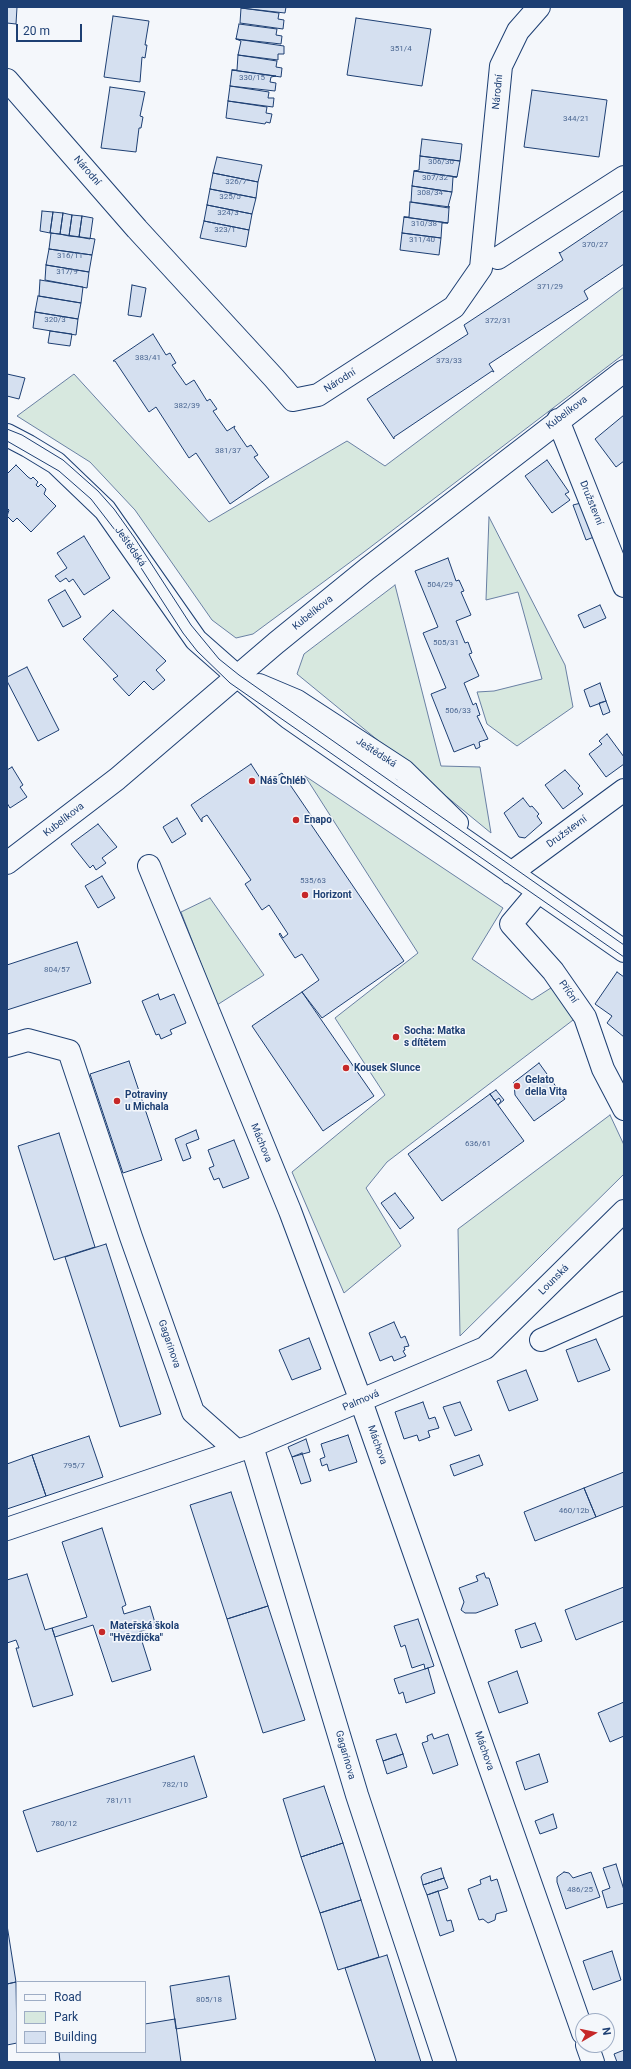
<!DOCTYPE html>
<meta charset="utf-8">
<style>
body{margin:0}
#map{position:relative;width:631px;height:2069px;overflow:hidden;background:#f4f7fb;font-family:Roboto,sans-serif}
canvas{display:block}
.frame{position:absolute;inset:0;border:8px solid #1d3f73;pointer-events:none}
.legend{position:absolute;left:16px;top:1981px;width:130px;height:72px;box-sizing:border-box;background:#f4f7fb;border:1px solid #9eadc5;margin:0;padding:5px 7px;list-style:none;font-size:12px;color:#1d3f73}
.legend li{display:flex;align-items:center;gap:8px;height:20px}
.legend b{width:20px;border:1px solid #9eadc5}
.north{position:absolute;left:575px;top:2013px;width:40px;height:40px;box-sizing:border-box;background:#f4f7fb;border:1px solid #9eadc5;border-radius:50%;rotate:81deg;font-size:11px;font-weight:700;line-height:16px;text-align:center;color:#1d3f73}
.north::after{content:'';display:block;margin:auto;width:14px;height:18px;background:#c62828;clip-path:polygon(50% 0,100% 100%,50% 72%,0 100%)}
.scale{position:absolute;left:16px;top:24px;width:66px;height:18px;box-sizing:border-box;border:2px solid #1d3f73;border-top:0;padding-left:5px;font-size:12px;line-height:14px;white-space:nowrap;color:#1d3f73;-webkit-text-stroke:3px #f4f7fb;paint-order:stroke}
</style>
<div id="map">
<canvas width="631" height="2069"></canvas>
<div class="frame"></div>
<ul class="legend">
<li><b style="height:5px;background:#f4f7fb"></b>Road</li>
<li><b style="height:11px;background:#d7e8df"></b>Park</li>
<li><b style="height:11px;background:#d5e0f0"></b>Building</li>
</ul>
<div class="north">N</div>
<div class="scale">20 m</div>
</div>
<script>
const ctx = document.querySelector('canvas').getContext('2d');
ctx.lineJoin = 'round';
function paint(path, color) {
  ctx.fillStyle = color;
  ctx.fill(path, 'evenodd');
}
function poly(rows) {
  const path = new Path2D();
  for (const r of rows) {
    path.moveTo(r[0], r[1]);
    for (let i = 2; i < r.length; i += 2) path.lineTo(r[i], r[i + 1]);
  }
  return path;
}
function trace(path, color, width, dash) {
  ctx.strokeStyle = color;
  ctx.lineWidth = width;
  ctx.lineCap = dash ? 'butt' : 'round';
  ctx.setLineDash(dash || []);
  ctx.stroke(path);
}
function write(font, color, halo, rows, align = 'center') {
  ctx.font = font + ' Roboto,sans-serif';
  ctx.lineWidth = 3;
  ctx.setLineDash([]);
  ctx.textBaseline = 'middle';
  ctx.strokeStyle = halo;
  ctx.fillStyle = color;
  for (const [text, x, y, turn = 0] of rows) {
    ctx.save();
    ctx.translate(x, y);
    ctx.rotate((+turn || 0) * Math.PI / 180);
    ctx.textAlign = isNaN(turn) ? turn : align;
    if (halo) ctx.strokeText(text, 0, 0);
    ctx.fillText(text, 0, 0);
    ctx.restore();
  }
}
const green = poly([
 [624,287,624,354,364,552,253,634,236,638,212,620,135,510,90,462,17,416,74,374,209,522,347,441,385,466,624,287],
 [489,517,565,665,573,707,517,746,487,724,477,692,494,691,542,679,518,592,486,600,489,517],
 [395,585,441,766,480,767,491,833,297,674,304,654,395,585],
 [305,776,503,908,472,959,532,1000,557,984,577,1017,387,1162,366,1188,401,1246,344,1293,292,1172,385,1095,335,1018,418,953,305,776],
 [210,898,264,975,217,1005,181,912,210,898],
 [610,1115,624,1145,624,1174,460,1336,458,1229,610,1115]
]);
paint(green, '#d7e8df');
trace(green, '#687fa3', 1);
const building = poly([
 [7,7,17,7,16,24,7,23,7,7],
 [286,7,285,13,241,8,242,7,286,7],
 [241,8,279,13,278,19,284,20,283,29,240,23,241,8],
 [113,16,149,21,145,45,147,45,145,58,142,57,140,82,104,77,113,16],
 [356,18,431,29,422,86,347,75,356,18],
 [239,24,277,29,276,35,282,36,281,44,236,39,239,24],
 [236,39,284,46,284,54,278,54,278,60,238,55,241,41,236,39],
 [238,55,277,61,276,67,282,68,281,77,232,70,237,70,238,55],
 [232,70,276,76,271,77,270,82,276,83,275,91,230,86,232,70],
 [230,86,269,92,268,98,274,98,273,107,228,101,230,86],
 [110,87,145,92,140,116,143,117,141,128,139,128,136,152,101,148,110,87],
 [532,90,607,100,599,157,524,147,532,90],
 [228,101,267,107,266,113,272,114,270,123,266,122,265,124,226,118,228,101],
 [422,139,462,144,460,161,420,156,422,139],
 [420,156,460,161,457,177,414,171,419,170,420,156],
 [217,157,262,165,258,182,213,173,217,157],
 [414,171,457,177,453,177,452,192,412,186,414,171],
 [213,173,258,182,256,198,210,189,213,173],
 [412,186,452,192,448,207,450,207,411,202,412,186],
 [210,189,256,198,252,214,207,205,210,189],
 [410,202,449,208,448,223,404,217,409,217,410,202],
 [207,205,252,214,249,230,204,221,207,205],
 [624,210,624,264,584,291,588,299,489,364,494,372,492,371,394,437,394,439,367,399,468,334,464,325,563,260,559,252,560,253,624,210],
 [42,211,53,212,50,233,40,231,42,211],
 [53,212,63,213,60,234,50,233,53,212],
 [63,213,72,215,69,236,60,234,63,213],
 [72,215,82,216,79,237,69,236,72,215],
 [82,216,93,218,90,239,79,237,82,216],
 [404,217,448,223,442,223,441,238,402,233,404,217],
 [204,221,249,230,246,247,200,238,204,221],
 [51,233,95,239,92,255,49,249,51,233],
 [402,233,441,238,439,255,400,250,402,233],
 [49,249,92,255,89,272,46,265,49,249],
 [46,265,89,272,87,288,45,280,46,265],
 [40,280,83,287,81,303,39,296,40,280],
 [132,285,146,288,141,317,128,315,132,285],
 [38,296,81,303,78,319,35,312,38,296],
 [35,312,78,319,76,335,33,328,35,312],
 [50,331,72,334,70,346,48,343,50,331],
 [153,334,166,355,170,353,176,363,172,365,186,385,194,380,207,401,210,399,217,409,213,411,227,431,235,426,234,428,247,447,251,445,258,455,254,457,269,477,230,504,196,453,189,458,156,407,149,412,115,361,113,361,153,334],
 [7,374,25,378,19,399,7,396,7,374],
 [624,415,624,461,616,467,595,439,624,415],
 [547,460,569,492,565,494,570,500,552,513,525,476,547,460],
 [16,465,28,477,31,479,33,477,38,482,36,485,38,487,41,484,46,489,44,494,56,506,31,532,17,518,13,522,7,516,9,510,7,508,7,474,16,465],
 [581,503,594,537,586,540,573,505,581,503],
 [84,536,110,578,84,595,73,579,69,582,66,578,60,582,55,576,67,568,57,553,84,536],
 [448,558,456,581,459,580,464,591,461,592,471,615,456,621,465,643,468,642,472,653,469,654,479,676,464,683,473,705,476,703,480,715,477,716,488,739,479,742,480,747,476,749,474,744,454,752,431,694,446,688,423,633,438,627,415,571,448,558],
 [65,590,81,617,63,627,48,600,65,590],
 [600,605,606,618,584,628,578,615,600,605],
 [113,610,166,661,156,670,165,680,153,690,144,681,129,696,113,679,118,676,83,639,113,610],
 [27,667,59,730,38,741,7,681,7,677,27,667],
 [600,683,606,701,590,707,584,690,600,683],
 [606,701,610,712,603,715,599,703,606,701],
 [607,734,624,757,624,764,606,777,589,754,602,744,599,741,607,734],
 [251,764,264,784,282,773,312,817,308,820,404,961,322,1018,302,992,319,980,302,954,295,958,279,934,280,933,283,938,288,934,269,905,262,910,245,884,251,880,207,815,202,818,202,822,191,805,251,764],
 [12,767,23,785,20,787,27,797,10,808,7,803,7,770,12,767],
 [565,770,580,786,578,788,583,794,563,809,545,785,565,770],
 [523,798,530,807,532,806,539,814,537,816,542,823,525,838,519,837,504,813,523,798],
 [177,818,186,834,172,843,163,827,177,818],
 [98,824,117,847,102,858,106,863,96,870,93,865,90,868,71,844,98,824],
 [102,876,115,898,98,908,85,886,102,876],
 [77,942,91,983,7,1010,7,965,77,942],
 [617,972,624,977,624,1037,607,1023,612,1016,595,1004,617,972],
 [302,992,374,1096,323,1131,252,1026,302,992],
 [158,994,160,1000,174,994,186,1023,170,1030,172,1034,161,1039,159,1034,156,1035,142,1001,158,994],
 [129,1061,162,1160,123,1173,90,1074,129,1061],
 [539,1063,565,1099,534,1121,515,1095,514,1083,513,1083,539,1063],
 [496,1090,504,1100,498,1105,501,1101,499,1098,495,1101,490,1094,496,1090],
 [490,1094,524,1141,442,1201,408,1154,490,1094],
 [196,1130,199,1139,186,1144,191,1158,183,1161,175,1139,196,1130],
 [59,1133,95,1247,54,1260,18,1146,59,1133],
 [234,1140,249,1178,223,1188,219,1178,214,1180,209,1168,214,1166,208,1150,234,1140],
 [395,1193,414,1218,400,1229,381,1203,395,1193],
 [106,1244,161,1414,120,1427,65,1257,106,1244],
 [394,1322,401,1338,405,1336,409,1346,404,1347,405,1350,403,1351,406,1356,394,1361,392,1356,380,1361,369,1333,394,1322],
 [309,1338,321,1369,292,1380,279,1350,309,1338],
 [596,1339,610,1370,578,1382,566,1350,596,1339],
 [526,1370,538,1400,509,1411,497,1381,526,1370],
 [423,1402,429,1419,435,1417,439,1428,428,1431,430,1437,419,1441,417,1435,404,1439,395,1412,423,1402],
 [460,1402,472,1430,455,1436,443,1407,460,1402],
 [348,1435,357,1462,329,1471,327,1464,322,1466,320,1459,325,1457,321,1444,348,1435],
 [89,1436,103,1477,46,1496,32,1455,89,1436],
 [306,1439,310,1452,292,1457,288,1447,306,1439],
 [302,1453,311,1481,301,1484,292,1457,302,1453],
 [32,1455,46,1496,7,1509,7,1464,32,1455],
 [479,1455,483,1465,454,1476,450,1465,479,1455],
 [624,1472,624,1506,596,1517,584,1488,624,1472],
 [584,1488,596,1517,535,1541,524,1512,584,1488],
 [231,1492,268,1606,227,1619,190,1505,231,1492],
 [102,1528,126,1605,122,1607,124,1614,150,1606,156,1626,139,1632,151,1670,112,1682,93,1625,55,1637,52,1628,87,1617,62,1542,102,1528],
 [484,1573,486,1578,489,1578,498,1605,476,1613,465,1613,461,1610,464,1602,459,1588,478,1581,476,1576,484,1573],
 [27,1574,45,1630,52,1628,73,1695,33,1707,16,1648,19,1648,16,1640,7,1643,7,1580,27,1574],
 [624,1587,624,1621,576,1640,565,1610,624,1587],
 [268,1606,305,1720,263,1733,227,1619,268,1606],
 [418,1619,434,1666,425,1669,424,1664,412,1668,405,1645,401,1647,394,1626,418,1619],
 [535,1623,542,1641,521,1648,515,1630,535,1623],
 [428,1668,435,1693,406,1703,403,1692,399,1694,394,1679,428,1668],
 [517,1671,528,1703,499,1713,488,1682,517,1671],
 [624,1702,624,1736,610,1742,598,1713,624,1702],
 [396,1734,403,1754,383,1761,376,1740,396,1734],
 [432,1734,434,1739,448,1734,458,1765,433,1774,422,1743,428,1741,427,1736,432,1734],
 [403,1754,407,1767,387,1774,383,1761,403,1754],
 [539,1754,548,1782,525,1790,516,1762,539,1754],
 [194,1756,207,1797,37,1852,23,1811,194,1756],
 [324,1786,343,1843,301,1857,283,1799,324,1786],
 [553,1814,557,1828,540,1834,535,1821,553,1814],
 [343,1843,361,1900,320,1913,301,1857,343,1843],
 [616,1864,624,1890,624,1903,607,1908,602,1891,610,1888,603,1868,616,1864],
 [441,1868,444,1878,423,1885,421,1877,423,1874,441,1868],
 [564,1872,569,1873,573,1878,591,1872,600,1897,566,1909,557,1882,557,1877,564,1872],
 [490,1876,491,1881,497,1879,507,1911,496,1914,495,1920,488,1923,483,1919,479,1920,468,1889,481,1884,480,1880,490,1876],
 [444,1878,448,1888,427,1895,423,1885,444,1878],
 [438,1891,447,1921,451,1920,454,1931,440,1936,427,1895,438,1891],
 [361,1900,379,1957,338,1970,320,1913,361,1900],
 [7,1925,16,1982,7,1984,7,1925],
 [612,1951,621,1980,593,1990,583,1961,612,1951],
 [387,1955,421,2062,376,2062,345,1968,387,1955],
 [229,1976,236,2019,176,2029,170,1986,229,1976],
 [16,1982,17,2043,7,2045,7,1984,16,1982],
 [175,2019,181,2062,60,2062,59,2052,145,2052,145,2024,175,2019],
 [624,2050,624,2062,617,2062,614,2054,624,2050]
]);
paint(building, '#d5e0f0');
trace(building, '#1d3f73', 1);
const minor = poly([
 [7,80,137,229,274,378,293,400,318,395,454,307,481,268,501,66,518,31,539,7],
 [498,258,624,177],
 [558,420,624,586],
 [7,435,28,446,56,463,105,510,196,640,238,677,289,718,624,951],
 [259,685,297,701,404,771,457,823],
 [7,863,117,779,276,643,367,569,624,371],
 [149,866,290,1211,361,1401,583,2033],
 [511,873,624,790],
 [538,892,511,924,553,971,585,1017,603,1069,624,1109],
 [7,1046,28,1040,69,1051,131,1237,193,1412,237,1451],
 [541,1340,624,1303],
 [252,1446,357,1795,445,2062],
 [7,1529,252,1446,485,1348,624,1211],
 [587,2045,593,2062]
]);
trace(minor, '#1d3f73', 24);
trace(minor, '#f4f7fb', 22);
trace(poly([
 [7,429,22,435,63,460,98,491,114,509,134,537,191,625,219,659,239,675,624,945],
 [7,441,59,471,91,499,125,543,183,633,197,651,230,683,624,957]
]), '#1d3f73', 1);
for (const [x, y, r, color] of [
 [252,781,4,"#c62828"],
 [296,820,4,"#c62828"],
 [305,895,4,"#c62828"],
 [396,1037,4,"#c62828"],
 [346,1068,4,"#c62828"],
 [517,1086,4,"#c62828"],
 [117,1101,4,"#c62828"],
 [102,1632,4,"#c62828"]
]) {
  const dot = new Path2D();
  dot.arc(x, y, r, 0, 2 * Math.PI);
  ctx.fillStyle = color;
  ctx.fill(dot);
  trace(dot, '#f4f7fb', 1.5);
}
write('8px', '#4b6792', null, [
 ["351/4",401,49],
 ["330/15",252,78],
 ["344/21",576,119],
 ["306/30",441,162],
 ["307/32",435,178],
 ["326/7",236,182],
 ["308/34",430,193],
 ["325/5",230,197],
 ["324/3",228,213],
 ["310/38",424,224],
 ["323/1",225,230],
 ["311/40",422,240],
 ["370/27",595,245],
 ["316/11",70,256],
 ["317/9",67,272],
 ["371/29",550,287],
 ["320/3",55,320],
 ["372/31",498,321],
 ["383/41",148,358],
 ["373/33",449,361],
 ["382/39",187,406],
 ["381/37",228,451],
 ["504/29",440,585],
 ["505/31",446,643],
 ["506/33",458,711],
 ["535/63",313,881],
 ["804/57",57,970],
 ["636/61",478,1144],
 ["795/7",74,1466],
 ["460/12b",574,1511],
 ["782/10",175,1785],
 ["781/11",119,1801],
 ["780/12",64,1824],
 ["486/25",580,1890],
 ["805/18",209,2000]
]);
write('10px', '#1d3f73', '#f4f7fb', [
 ["Národní",498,92,-84],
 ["Národní",87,171,49],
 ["Národní",340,381,-32],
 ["Kubelíkova",567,413,-37],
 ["Družstevní",591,503,68],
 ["Ještědská",130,547,55],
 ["Kubelíkova",313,613,-39],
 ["Ještědská",376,753,33],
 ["Kubelíkova",64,820,-38],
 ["Družstevní",567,832,-36],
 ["Příční",568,992,55],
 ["Máchova",261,1143,68],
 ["Lounská",554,1280,-45],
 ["Gagarinova",169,1344,71],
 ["Palmová",361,1401,-23],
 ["Máchova",377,1445,71],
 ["Máchova",484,1751,71],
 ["Gagarinova",345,1755,74]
]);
write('bold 10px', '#1d3f73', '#f4f7fb', [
 ["Náš Chléb",260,781],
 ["Enapo",304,820],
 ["Horizont",313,895],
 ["Socha: Matka",404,1031],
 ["s dítětem",404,1043],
 ["Kousek Slunce",354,1068],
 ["Gelato",525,1080],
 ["della Vita",525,1092],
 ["Potraviny",125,1095],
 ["u Michala",125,1107],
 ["Mateřská škola",110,1626],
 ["\"Hvězdička\"",110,1638]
], 'left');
</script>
